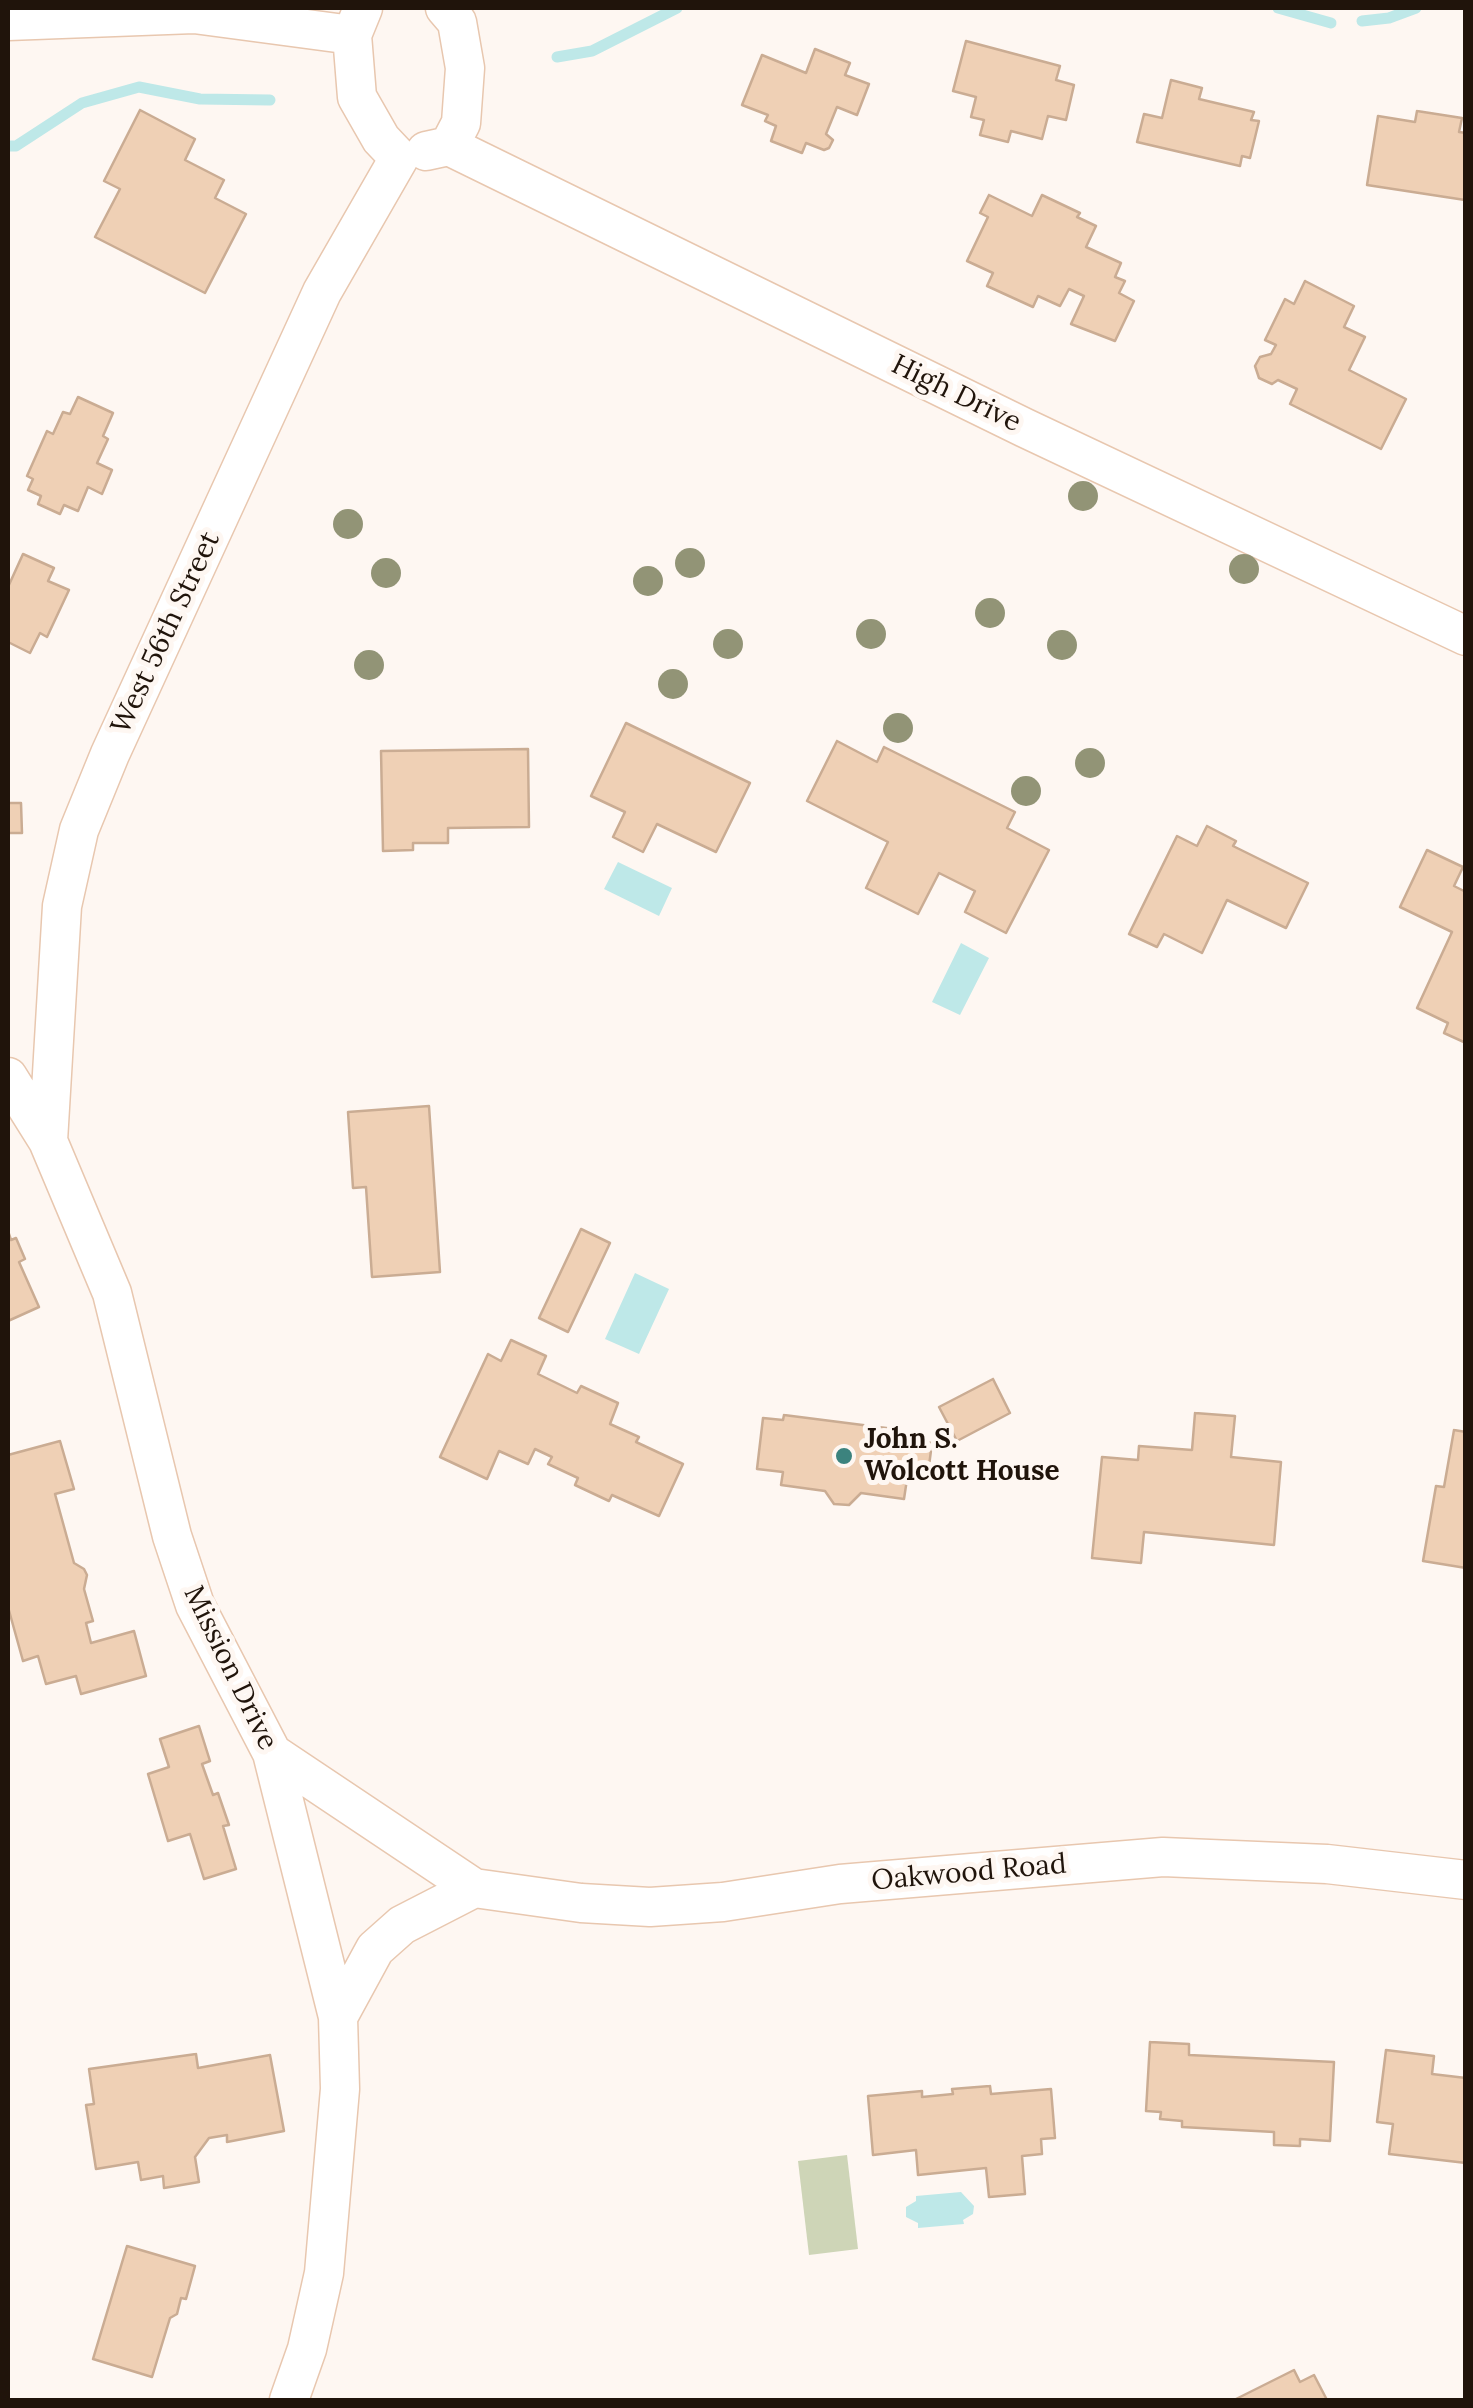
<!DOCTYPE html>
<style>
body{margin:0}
#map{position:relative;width:1473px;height:2408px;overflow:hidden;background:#fef7f2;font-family:Lora,serif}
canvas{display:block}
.frame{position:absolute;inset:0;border:10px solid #20140b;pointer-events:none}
</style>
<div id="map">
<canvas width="1473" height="2408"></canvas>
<div class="frame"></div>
</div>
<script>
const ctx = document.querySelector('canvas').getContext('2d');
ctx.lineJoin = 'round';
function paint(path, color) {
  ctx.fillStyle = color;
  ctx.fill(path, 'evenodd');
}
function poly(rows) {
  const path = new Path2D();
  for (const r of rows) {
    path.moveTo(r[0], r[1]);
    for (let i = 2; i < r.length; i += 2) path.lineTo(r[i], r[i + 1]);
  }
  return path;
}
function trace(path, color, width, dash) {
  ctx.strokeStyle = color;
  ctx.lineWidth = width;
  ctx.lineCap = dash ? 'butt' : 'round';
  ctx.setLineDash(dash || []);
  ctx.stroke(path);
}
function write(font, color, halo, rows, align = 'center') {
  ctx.font = font + ' Lora,serif';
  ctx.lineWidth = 10;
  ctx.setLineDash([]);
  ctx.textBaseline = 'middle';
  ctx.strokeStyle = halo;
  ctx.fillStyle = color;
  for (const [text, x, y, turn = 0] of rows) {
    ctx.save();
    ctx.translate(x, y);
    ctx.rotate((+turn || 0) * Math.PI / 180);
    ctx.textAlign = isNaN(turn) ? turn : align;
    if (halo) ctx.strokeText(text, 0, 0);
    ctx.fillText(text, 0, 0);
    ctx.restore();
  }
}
paint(poly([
 [847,2155,858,2249,809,2255,798,2161]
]), '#ced5b7');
paint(poly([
 [618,862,672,888,659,916,604,889],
 [961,943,989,958,960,1015,932,1002],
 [635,1273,669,1289,639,1354,605,1339],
 [961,2192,974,2206,973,2214,963,2220,964,2224,918,2228,918,2223,906,2217,906,2207,916,2201,916,2196]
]), '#bee8e8');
trace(poly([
 [1278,8,1331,23],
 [1362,21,1389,18,1416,8],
 [557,57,592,51,677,8],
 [8,146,16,146,82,103,139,87,200,99,270,100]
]), '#bee8e8', 11);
const building = poly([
 [966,41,1060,66,1056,80,1074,85,1066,120,1048,116,1042,139,1011,131,1008,142,980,135,984,120,971,117,976,97,953,91,966,41],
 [815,49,850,63,845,75,869,84,857,115,837,107,826,134,833,140,829,148,824,150,806,143,802,153,771,141,776,126,765,121,768,115,742,105,762,55,806,73,815,49],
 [1171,80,1202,88,1199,99,1254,112,1251,120,1259,121,1250,158,1242,156,1240,166,1137,142,1144,114,1162,118,1171,80],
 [140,110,195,139,185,160,224,180,215,198,246,214,205,293,95,237,120,189,104,181,140,110],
 [1417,111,1462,118,1459,132,1466,133,1465,200,1367,185,1378,116,1415,122,1417,111],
 [989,195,1032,216,1042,195,1080,213,1077,217,1096,226,1086,247,1121,263,1115,277,1125,281,1119,293,1134,301,1115,341,1071,324,1084,296,1069,289,1060,306,1038,296,1033,307,987,286,993,273,967,261,988,217,980,213,989,195],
 [1305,281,1354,306,1344,327,1365,337,1349,370,1406,399,1381,449,1290,404,1297,389,1278,380,1272,384,1259,378,1255,366,1260,357,1271,354,1276,345,1265,340,1285,299,1294,304,1305,281],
 [78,397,113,413,103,436,108,439,97,463,112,470,102,494,88,487,78,511,64,505,60,514,38,504,41,496,28,490,33,479,27,476,47,431,53,434,63,412,70,414,78,397],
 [23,554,54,568,48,581,69,590,47,637,40,633,30,653,8,642,8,587,23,554],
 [626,723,750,783,716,852,657,824,643,852,613,837,625,812,591,796,626,723],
 [837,741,877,762,884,747,1015,812,1007,828,1049,850,1006,933,965,912,975,891,939,873,918,914,866,888,888,842,807,801,837,741],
 [528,749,529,827,448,828,448,843,413,843,413,850,383,851,381,751,528,749],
 [8,803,21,803,22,833,8,833,8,803],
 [1207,826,1236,841,1233,846,1308,883,1286,928,1227,900,1202,953,1164,934,1157,947,1129,934,1177,836,1197,846,1207,826],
 [1427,850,1463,867,1454,886,1466,892,1466,1043,1444,1033,1448,1023,1417,1008,1452,932,1400,907,1427,850],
 [429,1106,440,1272,372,1277,366,1187,353,1188,348,1112,429,1106],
 [581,1229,610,1243,568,1332,539,1318,581,1229],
 [8,1231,11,1240,16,1238,25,1259,19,1262,39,1307,8,1321,8,1231],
 [511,1340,546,1356,538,1374,577,1393,581,1386,618,1403,610,1424,639,1437,636,1442,683,1464,659,1516,612,1495,609,1501,575,1485,578,1478,548,1464,552,1457,535,1449,528,1464,499,1451,487,1479,440,1457,488,1354,501,1361,511,1340],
 [993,1379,1010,1413,957,1441,939,1407,993,1379],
 [1195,1413,1235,1416,1231,1457,1281,1462,1274,1545,1144,1532,1141,1563,1092,1558,1102,1457,1138,1460,1139,1446,1192,1450,1195,1413],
 [784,1415,902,1430,901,1438,932,1443,927,1481,907,1479,904,1499,861,1493,849,1505,834,1504,825,1491,781,1485,783,1472,757,1469,763,1418,783,1420,784,1415],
 [1454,1430,1466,1432,1466,1568,1423,1561,1436,1486,1444,1487,1454,1430],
 [60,1441,74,1489,55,1494,74,1563,84,1569,87,1575,84,1589,93,1621,86,1623,91,1643,134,1631,146,1676,81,1694,76,1676,46,1684,38,1656,23,1661,8,1607,8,1455,60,1441],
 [199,1726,210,1761,202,1764,213,1795,218,1793,229,1825,223,1826,236,1869,204,1879,190,1834,168,1841,148,1774,169,1767,160,1739,199,1726],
 [1150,2042,1189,2044,1189,2055,1334,2062,1330,2141,1300,2139,1300,2146,1274,2145,1274,2132,1182,2127,1182,2121,1160,2119,1161,2112,1146,2111,1150,2042],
 [1386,2050,1434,2056,1432,2074,1466,2078,1466,2163,1389,2154,1393,2124,1377,2122,1386,2050],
 [196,2054,198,2068,270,2055,284,2131,227,2142,227,2135,209,2138,195,2157,199,2182,164,2188,163,2176,141,2180,138,2162,96,2169,86,2105,94,2104,89,2069,196,2054],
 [990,2086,991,2094,1051,2089,1055,2138,1041,2139,1042,2154,1022,2156,1025,2194,989,2197,986,2168,918,2175,916,2150,873,2155,868,2096,922,2091,922,2097,953,2094,952,2089,990,2086],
 [127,2246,195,2266,186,2299,181,2298,177,2314,170,2318,152,2377,93,2359,127,2246],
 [1294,2370,1300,2382,1314,2375,1327,2400,1234,2400,1294,2370]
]);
paint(building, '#efd0b5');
trace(building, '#caac93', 2.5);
const street = poly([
 [363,8,352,35,357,97,381,139,399,158],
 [8,21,194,14,352,35],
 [449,146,1025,428,1466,636],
 [426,151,449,146,461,123,465,68,457,22,445,8],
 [8,1077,48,1141,112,1293,172,1536,195,1605,272,1753,338,2017,340,2089,324,2273,307,2349,289,2400],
 [48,1141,62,906,79,830,110,754,322,292,399,158],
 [272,1753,474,1888,581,1903,650,1907,723,1902,840,1884,1163,1857,1327,1864,1466,1880],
 [338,2017,375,1949,402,1925,474,1888]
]);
trace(street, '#e8c7af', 41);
trace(street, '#fff', 38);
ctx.fillStyle = '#929476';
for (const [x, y] of [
 [1083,496],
 [348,524],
 [690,563],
 [1244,569],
 [386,573],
 [648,581],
 [990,613],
 [871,634],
 [728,644],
 [1062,645],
 [369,665],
 [673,684],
 [898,728],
 [1090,763],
 [1026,791]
]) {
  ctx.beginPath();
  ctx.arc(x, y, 15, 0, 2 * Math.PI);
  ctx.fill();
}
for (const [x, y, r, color] of [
 [844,1456,10,"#3c837e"]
]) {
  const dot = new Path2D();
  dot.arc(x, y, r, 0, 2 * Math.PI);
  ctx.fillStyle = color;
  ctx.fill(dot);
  trace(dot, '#fef7f2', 4);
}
write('28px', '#20140b', '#fef7f2', [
 ["High Drive",956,394,26],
 ["West 56th Street",166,633,-65],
 ["Mission Drive",230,1668,64],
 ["Oakwood Road",969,1873,-5]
]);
write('bold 28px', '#20140b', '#fef7f2', [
 ["John S.",864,1440],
 ["Wolcott House",864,1472]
], 'left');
</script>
